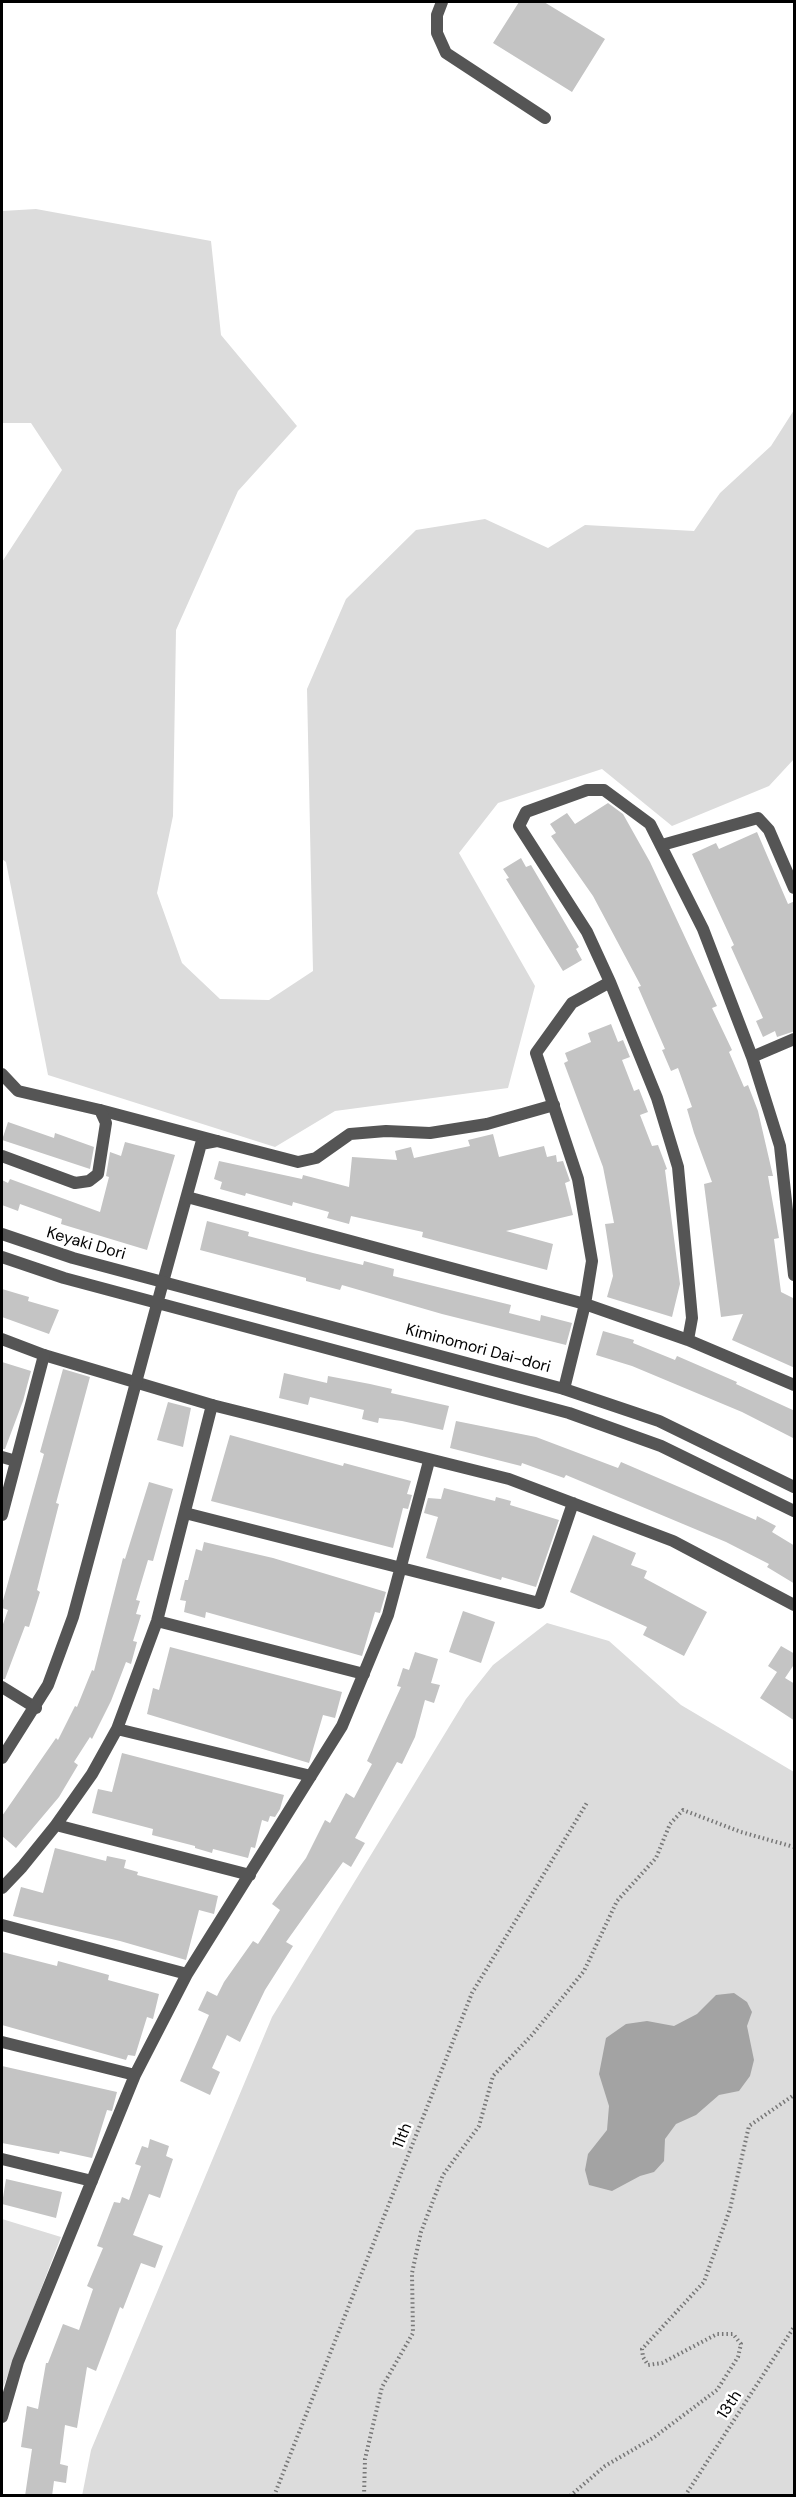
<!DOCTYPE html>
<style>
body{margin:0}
#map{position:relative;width:796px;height:2497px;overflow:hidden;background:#fff;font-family:"DM Sans",sans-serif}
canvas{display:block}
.frame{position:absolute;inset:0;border:3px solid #000;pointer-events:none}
</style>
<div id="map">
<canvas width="796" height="2497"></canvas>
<div class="frame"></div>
</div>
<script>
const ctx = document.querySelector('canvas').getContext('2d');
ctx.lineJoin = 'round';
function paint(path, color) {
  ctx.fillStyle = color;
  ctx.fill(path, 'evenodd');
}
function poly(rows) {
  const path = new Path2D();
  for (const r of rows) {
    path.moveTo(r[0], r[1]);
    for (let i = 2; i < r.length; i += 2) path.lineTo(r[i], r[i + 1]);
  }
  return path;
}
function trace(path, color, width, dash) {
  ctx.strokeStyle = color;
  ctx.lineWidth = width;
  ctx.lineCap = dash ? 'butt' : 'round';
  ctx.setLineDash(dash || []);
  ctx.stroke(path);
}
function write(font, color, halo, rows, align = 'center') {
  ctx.font = font + ' "DM Sans",sans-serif';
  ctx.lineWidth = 5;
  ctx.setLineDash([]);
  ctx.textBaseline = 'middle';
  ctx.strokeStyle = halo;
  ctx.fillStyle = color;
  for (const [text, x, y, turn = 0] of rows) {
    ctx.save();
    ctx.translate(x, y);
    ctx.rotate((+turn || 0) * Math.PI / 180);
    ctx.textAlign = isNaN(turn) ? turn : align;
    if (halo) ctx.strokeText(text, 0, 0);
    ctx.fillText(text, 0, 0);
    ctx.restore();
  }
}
paint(poly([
 [36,209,211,241,221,335,297,426,238,491,176,630,173,816,157,893,182,963,220,999,269,1000,313,971,307,689,346,599,416,530,485,519,548,548,585,525,694,531,720,493,771,446,794,410,794,759,769,786,672,826,602,769,498,803,459,853,535,986,508,1088,335,1111,275,1147,48,1075,6,862,2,859,2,562,62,470,31,423,2,423,2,211],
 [547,1623,609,1641,681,1705,794,1772,794,2495,82,2496,91,2450,272,2017,466,1699,493,1665],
 [2,2219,61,2237,2,2390]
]), '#dcdcdc');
paint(poly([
 [734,1993,747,2002,752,2012,747,2026,754,2060,750,2076,739,2091,719,2095,696,2115,676,2124,665,2139,664,2161,654,2172,640,2176,612,2191,589,2185,585,2170,588,2154,607,2130,609,2106,599,2074,606,2038,626,2024,647,2021,674,2026,697,2014,716,1995]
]), '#a3a3a3');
paint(poly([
 [519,2,544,2,605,39,572,92,493,43],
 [608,803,623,814,650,862,717,1006,712,1008,732,1050,729,1052,744,1087,748,1085,758,1111,773,1176,768,1176,779,1238,774,1239,781,1292,795,1299,795,1368,732,1340,743,1314,721,1317,704,1184,712,1182,694,1133,687,1109,692,1107,678,1068,671,1071,662,1050,665,1049,638,987,641,986,593,896,551,836,556,833,550,824,567,813,575,824],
 [757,832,788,904,795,901,795,1031,777,1037,775,1031,763,1037,756,1021,763,1018,731,947,734,945,692,854,716,843,719,849],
 [521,858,526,867,531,865,579,947,576,949,582,960,563,971,506,879,509,878,503,869],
 [611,1024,618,1042,623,1040,630,1057,622,1060,634,1091,639,1089,648,1112,640,1115,652,1146,658,1145,667,1169,665,1170,680,1284,672,1317,607,1297,613,1276,605,1224,614,1223,603,1167,564,1063,568,1061,565,1053,591,1042,588,1033],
 [8,1122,54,1138,55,1133,94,1147,90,1169,2,1140],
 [493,1134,499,1157,544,1146,547,1157,556,1155,557,1162,563,1161,570,1181,565,1183,573,1215,506,1231,553,1244,547,1270,422,1237,423,1232,351,1216,349,1224,327,1218,329,1212,293,1202,292,1206,246,1193,245,1196,220,1189,222,1182,214,1179,219,1161,302,1179,303,1175,349,1187,352,1157,397,1160,395,1151,411,1147,414,1158,470,1146,468,1140],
 [125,1142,175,1155,147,1250,61,1224,62,1219,20,1204,18,1211,2,1205,2,1180,8,1183,10,1179,100,1212,109,1177,106,1176,110,1152,121,1156],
 [207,1221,249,1232,248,1236,313,1253,363,1265,364,1261,394,1269,393,1276,511,1305,509,1313,540,1321,541,1315,572,1323,566,1345,442,1314,342,1285,340,1290,306,1281,306,1278,200,1250],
 [2,1289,29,1297,28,1301,59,1310,49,1334,2,1317],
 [603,1331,634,1340,633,1343,675,1360,677,1356,737,1382,736,1384,795,1411,795,1439,742,1412,632,1366,596,1355],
 [2,1362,31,1371,23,1401,5,1449,2,1449],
 [63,1369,90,1377,56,1503,59,1504,37,1590,40,1592,29,1627,25,1626,5,1679,2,1679,2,1627,8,1610,2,1608,2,1604,44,1454,40,1452],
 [284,1373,327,1383,328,1376,370,1384,392,1389,391,1393,449,1406,443,1430,402,1421,379,1418,378,1423,362,1419,364,1410,310,1397,308,1405,279,1398],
 [168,1402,191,1408,183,1447,157,1440],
 [456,1421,536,1437,618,1468,621,1462,756,1520,757,1516,776,1526,772,1532,795,1546,795,1584,767,1567,769,1564,726,1542,566,1475,564,1478,522,1463,521,1466,450,1448],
 [230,1435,343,1466,344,1463,411,1481,407,1494,412,1495,408,1509,403,1508,393,1548,211,1501],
 [149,1482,173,1489,153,1561,148,1560,136,1600,140,1601,136,1614,141,1615,133,1641,137,1642,131,1664,126,1662,111,1701,92,1739,90,1737,74,1762,78,1765,59,1797,16,1848,2,1836,2,1816,56,1738,58,1740,75,1706,77,1707,92,1670,94,1671,123,1558,125,1559],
 [444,1488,495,1501,496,1497,511,1501,510,1505,559,1520,536,1587,502,1577,501,1580,426,1558,438,1517,424,1513,428,1498,441,1499],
 [593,1535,636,1553,631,1565,647,1571,644,1578,707,1612,684,1656,643,1635,647,1627,570,1592],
 [204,1542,273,1558,386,1592,380,1613,375,1612,362,1656,206,1612,205,1618,184,1612,186,1601,180,1600,185,1580,188,1580,196,1549,202,1551],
 [463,1611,495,1622,481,1663,449,1652],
 [781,1646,795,1654,795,1663,785,1678,795,1684,795,1721,760,1698,777,1672,768,1666],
 [170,1647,342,1692,335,1718,323,1715,309,1763,147,1714,153,1688,159,1690],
 [415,1652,438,1659,431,1683,440,1685,434,1703,425,1700,415,1737,402,1764,397,1762,355,1838,365,1843,351,1867,343,1862,286,1942,293,1946,265,1990,240,2042,227,2035,212,2068,220,2072,210,2095,180,2081,209,2015,198,2010,207,1991,217,1996,224,1982,253,1941,258,1944,280,1910,272,1904,306,1858,325,1820,330,1823,346,1793,354,1798,372,1764,367,1761,401,1687,397,1686,403,1668,409,1670],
 [122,1753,284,1795,280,1809,275,1817,270,1816,268,1822,262,1820,255,1848,251,1847,248,1858,213,1849,212,1853,195,1848,195,1846,152,1835,153,1829,92,1813,98,1789,112,1792],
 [55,1848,106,1861,107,1856,126,1860,124,1868,138,1872,137,1875,218,1896,214,1914,199,1910,186,1960,120,1941,13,1916,21,1887,43,1893],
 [2,1952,57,1966,58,1961,109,1975,108,1980,159,1994,153,2019,147,2017,135,2056,128,2055,126,2060,2,2025],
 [2,2066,117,2092,112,2111,107,2110,92,2158,60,2151,59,2154,2,2143],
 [150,2139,169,2146,166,2156,173,2159,160,2198,149,2194,133,2235,163,2246,155,2268,141,2263,123,2309,120,2307,96,2371,87,2367,77,2428,65,2425,60,2464,68,2466,66,2483,54,2481,52,2496,25,2496,32,2449,21,2447,27,2406,38,2409,46,2363,48,2363,63,2324,79,2330,93,2289,87,2286,103,2248,97,2246,114,2202,120,2203,122,2197,129,2200,141,2166,135,2164,142,2146,148,2148],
 [6,2179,62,2192,56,2218,2,2204]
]), '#c4c4c4');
trace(poly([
 [274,2496,472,1993,588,1801],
 [364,2496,365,2459,382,2387,413,2333,412,2273,421,2232,443,2175,479,2126,493,2076,532,2035,584,1971,617,1901,656,1858,670,1824,683,1810,741,1832,794,1847],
 [570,2496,605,2466,653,2438,717,2390,738,2357,741,2344,733,2334,717,2334,662,2363,648,2365,643,2357,642,2349,704,2282,730,2209,749,2126,794,2095],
 [685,2496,794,2327]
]), '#777', 4, [1.5, 3]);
trace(poly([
 [442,2,437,15,437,33,446,53,545,118]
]), '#555', 12);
trace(poly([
 [100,1110,217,1141],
 [44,1355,212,1405]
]), '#555', 12);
trace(poly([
 [662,845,758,818,769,830,794,888],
 [752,1057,794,1039],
 [2,1074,18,1091,100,1110,106,1123,98,1174,89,1181,75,1183,2,1156],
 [187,1197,585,1304,688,1340,794,1385],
 [163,1282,201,1144,217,1141,298,1162,316,1158,350,1134,386,1131,430,1133,487,1124,554,1105],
 [2,1339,44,1355,2,1515],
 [688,1340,692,1318,678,1167,657,1098,610,982,587,932,519,826,526,812,587,790,604,790,650,824,703,929,752,1057,780,1146,794,1275],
 [564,1389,585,1304,592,1261,578,1179,536,1053,572,1003,610,982],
 [2,1457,16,1461],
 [185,1513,539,1603,573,1503],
 [157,1621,364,1674],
 [2,1687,36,1708],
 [117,1729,311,1776],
 [56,1825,250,1875],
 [2,1888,22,1867,56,1825,92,1774,117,1729,157,1621,212,1405,509,1479,673,1541,794,1605],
 [2,1925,187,1974],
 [2,2042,135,2075],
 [2,2159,92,2181],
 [2,2417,18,2362,135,2075,187,1974,342,1726,388,1615,429,1461]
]), '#555', 12);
trace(poly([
 [2,1234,73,1258,564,1389,659,1421,794,1487],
 [2,1257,64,1278,569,1413,661,1446,794,1511],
 [2,1758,48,1685,73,1617,163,1282]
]), '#555', 12);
write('16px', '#000', '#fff', [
 ["Keyaki Dori",86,1244,16],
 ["Kiminomori Dai-dori",478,1349,15],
 ["11th",403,2136,-68],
 ["13th",730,2405,-57]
]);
</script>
